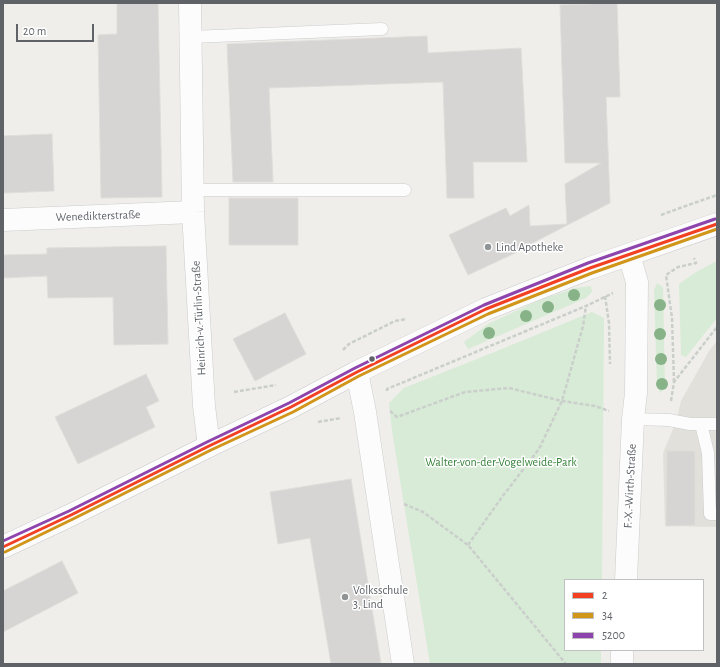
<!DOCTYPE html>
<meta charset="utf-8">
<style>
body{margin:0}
#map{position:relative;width:720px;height:667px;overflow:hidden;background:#efeeea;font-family:"Alegreya Sans",sans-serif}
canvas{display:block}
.frame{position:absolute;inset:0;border:4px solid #5f6368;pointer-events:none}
.legend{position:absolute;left:564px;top:579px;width:140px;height:72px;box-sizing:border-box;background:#fff;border:1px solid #bfc1c3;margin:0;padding:5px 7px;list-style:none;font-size:12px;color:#5f6368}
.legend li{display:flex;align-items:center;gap:8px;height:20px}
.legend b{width:20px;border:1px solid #bfc1c3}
.scale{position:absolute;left:16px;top:24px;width:78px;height:18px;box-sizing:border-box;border:2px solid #5f6368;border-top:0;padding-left:5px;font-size:12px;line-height:14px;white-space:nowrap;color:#5f6368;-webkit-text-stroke:3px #fff;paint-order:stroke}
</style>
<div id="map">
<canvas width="720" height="667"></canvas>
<div class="frame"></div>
<ul class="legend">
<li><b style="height:5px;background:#f24023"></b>2</li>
<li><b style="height:5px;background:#d1951a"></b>34</li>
<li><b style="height:5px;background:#8e44ad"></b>5200</li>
</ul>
<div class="scale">20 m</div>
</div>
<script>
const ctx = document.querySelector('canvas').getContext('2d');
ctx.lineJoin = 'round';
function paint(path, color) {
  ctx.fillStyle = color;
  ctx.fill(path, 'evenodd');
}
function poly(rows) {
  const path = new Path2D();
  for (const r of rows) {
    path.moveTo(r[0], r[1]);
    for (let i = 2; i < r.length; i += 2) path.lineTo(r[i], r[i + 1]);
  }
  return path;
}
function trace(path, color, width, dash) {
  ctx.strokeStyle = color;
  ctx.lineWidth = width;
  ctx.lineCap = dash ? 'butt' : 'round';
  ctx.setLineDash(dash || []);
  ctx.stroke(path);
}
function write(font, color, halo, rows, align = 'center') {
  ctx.font = font + ' "Alegreya Sans",sans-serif';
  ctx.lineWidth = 3;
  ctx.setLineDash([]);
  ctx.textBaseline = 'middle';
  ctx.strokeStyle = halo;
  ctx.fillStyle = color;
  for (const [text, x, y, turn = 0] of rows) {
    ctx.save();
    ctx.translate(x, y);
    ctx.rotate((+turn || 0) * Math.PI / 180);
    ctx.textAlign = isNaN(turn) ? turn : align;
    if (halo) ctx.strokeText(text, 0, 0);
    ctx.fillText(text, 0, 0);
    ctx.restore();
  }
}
paint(poly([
 [717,341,717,527,665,526,663,453,676,422,681,401,709,351]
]), '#e2e0da');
paint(poly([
 [717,261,717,318,686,357,681,355,679,284,696,272],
 [657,283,663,287,665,388,660,393,657,386,654,290],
 [591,286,592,292,586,298,468,349,464,342,488,324,540,300,575,288],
 [592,312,604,318,602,580,565,580,565,650,601,650,601,664,430,664,392,431,389,403,404,388,492,353]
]), '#d8ebd6');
const building = poly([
 [117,3,158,3,162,197,101,198,98,35,117,34,117,3],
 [617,3,620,97,606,97,610,203,525,247,526,248,468,275,449,235,506,208,510,216,529,205,530,226,567,224,565,184,601,163,565,163,560,5,617,3],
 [427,36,428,53,521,48,527,162,473,162,474,198,447,198,443,82,269,88,273,182,233,182,227,44,427,36],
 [52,134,54,191,3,193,3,136,52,134],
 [229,198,298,198,298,245,229,245,229,198],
 [166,246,168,344,114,345,113,297,48,298,47,276,3,278,3,255,47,254,47,248,166,246],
 [285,313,306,354,255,381,233,339,285,313],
 [146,374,159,401,146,407,155,427,78,464,55,417,146,374],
 [667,451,695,451,695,525,666,526,667,451],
 [351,479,381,664,331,664,310,538,278,544,270,492,351,479],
 [62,561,78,593,3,632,3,591,62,561]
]);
paint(building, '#d6d5d3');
trace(building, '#deddd9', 1);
const lane = poly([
 [191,37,382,29],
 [193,190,405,190],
 [633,419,669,420,690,424,717,424],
 [701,424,708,453,710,514,717,514]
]);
const street = poly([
 [190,3,193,212,204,406,209,446],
 [3,220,193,212],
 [357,372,365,412,403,664],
 [626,580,633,419,636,393,637,282,629,255],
 [622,664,622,650]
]);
const secondary = poly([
 [3,547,71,515,209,446,291,407,357,372,486,309,590,268,717,224]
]);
trace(lane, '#cbcccc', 13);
trace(street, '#cbcccc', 23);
trace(secondary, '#cacacb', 23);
trace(poly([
 [661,215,680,208,717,195],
 [605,296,609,323,610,364],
 [343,350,349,344,395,321,407,319],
 [674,382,672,318,666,275,678,267,696,263,694,258],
 [387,391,387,389,586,306,613,293],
 [234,392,276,385],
 [671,401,674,382,717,327],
 [390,411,397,417,465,392,509,388,562,401,595,406,609,411],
 [318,422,341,418],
 [404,504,423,512,468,545,566,664],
 [468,545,502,497,539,449,562,401,583,326,586,306]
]), '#cacfcc', 2.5, [4, 2]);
trace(lane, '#fdfcfc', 12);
trace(street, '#fdfcfc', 22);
trace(secondary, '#fdfcfc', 22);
trace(poly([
 [3,547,71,515,209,446,291,407,357,372,486,309,590,268,717,224]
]), '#f24023', 3);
trace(poly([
 [5,552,73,519,211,450,293,412,359,376,488,314,592,273,717,229]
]), '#d1951a', 3);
trace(poly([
 [3,541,69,511,207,442,289,403,355,368,484,305,588,263,715,219]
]), '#8e44ad', 3);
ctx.fillStyle = '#88b388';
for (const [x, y] of [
 [574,295],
 [660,305],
 [548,307],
 [526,316],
 [489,333],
 [660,334],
 [661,359],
 [662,384]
]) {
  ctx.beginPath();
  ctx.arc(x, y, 6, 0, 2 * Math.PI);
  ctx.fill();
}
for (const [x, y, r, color] of [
 [488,247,4,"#919496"],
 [372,359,3.5,"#5f6368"],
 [345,597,4,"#919496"]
]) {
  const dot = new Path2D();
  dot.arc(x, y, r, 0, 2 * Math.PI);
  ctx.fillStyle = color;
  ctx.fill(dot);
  trace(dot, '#fff', 1.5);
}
write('12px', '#5f6368', '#fff', [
 ["Wenedikterstraße",98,216,-2],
 ["Heinrich-v.-Türlin-Straße",199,318,-93],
 ["F.-X.-Wirth-Straße",630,486,-87]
]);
write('12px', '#5f6368', '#fff', [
 ["Lind Apotheke",496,247],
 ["Volksschule",353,590],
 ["3, Lind",353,604]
], 'left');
write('12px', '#348238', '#fff', [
 ["Walter-von-der-Vogelweide-Park",501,462]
]);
</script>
